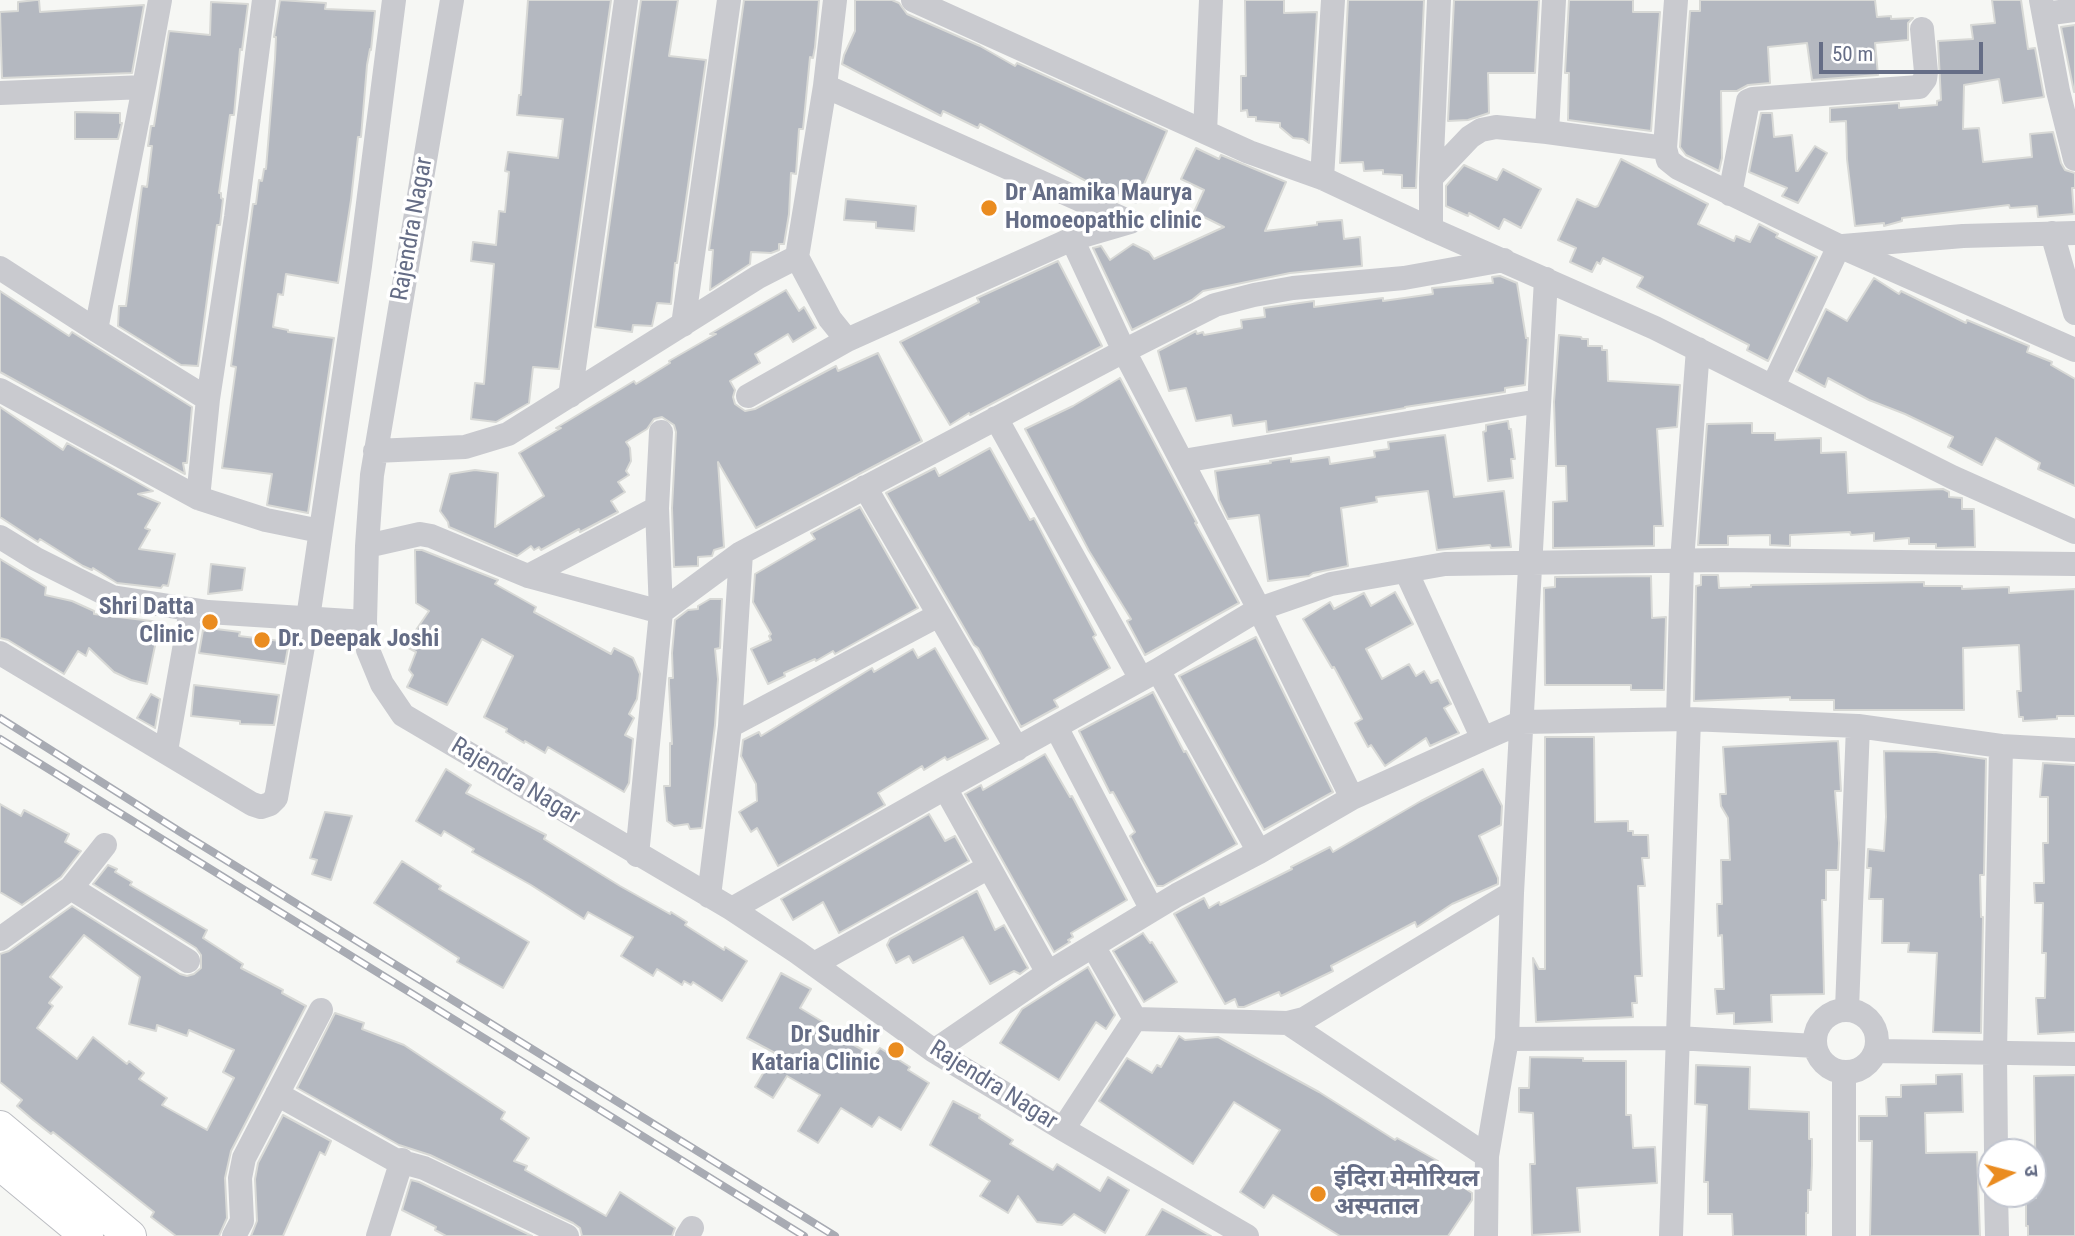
<!DOCTYPE html>
<meta charset="utf-8">
<style>
body{margin:0}
#map{position:relative;width:2075px;height:1236px;overflow:hidden;background:#f6f7f4;font-family:"Roboto Condensed","Noto Sans Devanagari",sans-serif}
canvas{display:block}
.north{position:absolute;left:1977px;top:1138px;width:70px;height:70px;box-sizing:border-box;background:#fff;border:2px solid #c1c5cf;border-radius:50%;rotate:84deg;font-size:19px;font-weight:700;line-height:28px;text-align:center;color:#656d86}
.north::after{content:'';display:block;margin:auto;width:24px;height:32px;background:#ea8c20;clip-path:polygon(50% 0,100% 100%,50% 72%,0 100%)}
.scale{position:absolute;left:1819px;top:42px;width:164px;height:32px;box-sizing:border-box;border:4px solid #656d86;border-top:0;padding-left:9px;font-size:21px;line-height:24px;white-space:nowrap;color:#656d86;-webkit-text-stroke:5px #fff;paint-order:stroke}
</style>
<div id="map">
<canvas width="2075" height="1236"></canvas>
<div class="north">उ</div>
<div class="scale">50 m</div>
</div>
<script>
const ctx = document.querySelector('canvas').getContext('2d');
ctx.lineJoin = 'round';
function paint(path, color) {
  ctx.fillStyle = color;
  ctx.fill(path, 'evenodd');
}
function poly(rows) {
  const path = new Path2D();
  for (const r of rows) {
    if (r.length === 3) {
      path.moveTo(r[0] + r[2], r[1]);
      path.arc(r[0], r[1], r[2], 0, 2 * Math.PI);
      continue;
    }
    path.moveTo(r[0], r[1]);
    for (let i = 2; i < r.length; i += 2) path.lineTo(r[i], r[i + 1]);
  }
  return path;
}
function trace(path, color, width, dash) {
  ctx.strokeStyle = color;
  ctx.lineWidth = width;
  ctx.lineCap = dash ? 'butt' : 'round';
  ctx.setLineDash(dash || []);
  ctx.stroke(path);
}
function write(font, color, halo, rows, align = 'center') {
  ctx.font = font + ' "Roboto Condensed","Noto Sans Devanagari",sans-serif';
  ctx.lineWidth = 7;
  ctx.setLineDash([]);
  ctx.textBaseline = 'middle';
  ctx.strokeStyle = halo;
  ctx.fillStyle = color;
  for (const [text, x, y, turn = 0] of rows) {
    ctx.save();
    ctx.translate(x, y);
    ctx.rotate((+turn || 0) * Math.PI / 180);
    ctx.textAlign = isNaN(turn) ? turn : align;
    if (halo) ctx.strokeText(text, 0, 0);
    ctx.fillText(text, 0, 0);
    ctx.restore();
  }
}
const building = poly([
 [36,0,39,0,40,12,144,5,132,73,2,78,0,12,18,11,18,2,36,0],
 [280,0,326,3,325,9,375,11,371,50,370,49,367,65,361,137,358,137,351,200,338,283,286,274,283,295,278,294,273,327,288,330,288,332,334,338,308,513,267,505,272,474,222,468,236,367,231,366,253,204,256,204,259,180,262,181,264,169,266,169,275,59,276,37,274,37,280,0],
 [528,0,611,0,559,369,533,367,529,403,496,422,471,419,475,383,484,384,494,264,471,261,473,242,496,245,499,211,505,212,509,172,505,171,508,152,558,158,563,119,517,115,519,95,521,95,528,0],
 [641,0,678,0,669,56,706,60,677,263,675,263,671,304,657,303,652,326,633,325,632,332,595,327,641,0],
 [744,0,819,0,815,47,813,58,810,57,803,129,799,129,796,174,791,173,789,214,784,244,779,244,779,250,771,253,751,252,750,264,710,290,713,250,709,250,744,0],
 [855,0,892,0,899,3,907,14,980,46,1015,66,1017,63,1167,131,1136,203,1086,181,980,124,978,128,943,111,941,116,842,64,844,55,855,31,855,0],
 [1245,0,1284,0,1284,13,1317,12,1309,143,1303,139,1293,138,1280,127,1280,123,1256,121,1256,117,1248,117,1247,110,1241,111,1241,76,1246,76,1245,0],
 [1348,0,1424,0,1416,188,1402,188,1402,175,1383,174,1383,170,1364,171,1363,162,1340,163,1348,0],
 [1454,0,1539,0,1535,73,1488,73,1489,113,1468,120,1448,121,1454,0],
 [1569,0,1633,0,1633,12,1660,12,1651,131,1568,120,1569,73,1565,73,1569,0],
 [1700,0,1875,0,1877,17,1891,16,1891,19,1913,18,1908,23,1908,40,1875,43,1878,75,1812,80,1807,43,1768,47,1770,83,1748,85,1737,91,1721,91,1722,158,1719,171,1686,155,1680,147,1690,11,1700,11,1700,0],
 [1992,0,2021,0,2028,49,2035,48,2044,97,2003,103,1999,79,1964,85,1963,129,1979,128,1983,162,2032,157,2030,134,2053,132,2061,163,2065,170,2075,173,2075,188,2072,188,2074,214,2038,217,2037,206,2010,208,2009,205,1902,218,1902,221,1884,226,1884,223,1855,226,1847,159,1846,121,1830,122,1830,108,1899,103,1899,108,1937,105,1937,101,1941,100,1938,41,1973,39,1971,25,1995,23,1992,0],
 [211,2,248,4,242,50,240,49,234,115,230,115,219,193,221,193,221,198,223,199,220,225,217,225,198,366,181,365,118,326,119,306,126,306,142,186,147,187,152,146,148,146,149,140,151,126,154,126,169,31,210,35,211,2],
 [2075,25,2075,92,2074,92,2061,27,2075,25],
 [75,112,120,113,120,123,122,123,118,139,75,139,75,112],
 [1761,113,1772,113,1774,137,1792,135,1796,171,1798,171,1815,146,1827,153,1798,203,1782,196,1787,188,1749,172,1761,113],
 [1196,148,1219,159,1221,155,1286,182,1265,231,1317,225,1317,222,1342,220,1344,239,1360,237,1362,266,1290,273,1203,291,1192,300,1132,330,1093,248,1101,246,1110,260,1133,244,1149,252,1154,259,1224,227,1194,212,1204,190,1181,179,1196,148],
 [1621,159,1708,204,1698,224,1734,241,1736,236,1750,242,1759,224,1778,234,1776,237,1817,257,1768,361,1747,350,1749,345,1637,287,1643,277,1603,258,1600,264,1597,262,1592,272,1570,262,1576,248,1558,240,1577,199,1595,207,1598,206,1621,159],
 [1464,165,1497,180,1503,169,1541,189,1521,228,1504,219,1499,229,1469,213,1468,216,1446,206,1446,186,1464,165],
 [846,199,916,206,914,231,876,228,876,222,844,220,846,199],
 [1058,261,1102,346,970,415,969,413,950,425,900,342,979,302,977,298,1058,261],
 [1500,276,1517,283,1526,338,1528,338,1525,385,1505,388,1505,392,1405,407,1405,408,1267,432,1266,421,1233,426,1231,415,1196,421,1186,388,1169,391,1158,351,1196,331,1197,334,1203,332,1204,335,1242,328,1241,320,1265,317,1264,308,1314,301,1314,307,1383,298,1383,301,1433,294,1432,288,1493,283,1492,277,1500,276],
 [1874,278,1899,294,1901,291,1966,323,1967,320,2029,346,2027,352,2052,362,2051,365,2075,379,2075,486,2038,469,2040,463,1996,438,1982,465,1948,447,1953,437,1905,414,1869,400,1828,378,1825,387,1796,371,1826,309,1847,321,1874,278],
 [786,290,799,311,804,307,816,328,793,342,788,334,755,354,760,363,730,381,735,390,733,397,735,404,745,411,755,409,836,366,838,371,878,353,922,441,756,528,718,462,724,547,714,550,712,556,698,557,698,566,674,567,672,508,676,432,674,425,662,417,654,419,647,429,626,442,630,448,631,461,626,471,629,475,618,482,625,492,611,501,618,512,580,532,579,529,541,550,539,547,534,550,531,546,517,556,449,527,448,522,440,511,450,474,475,470,498,473,495,527,544,496,519,453,561,428,556,428,634,381,636,384,670,363,669,361,716,334,710,334,786,290],
 [0,291,69,336,72,332,192,407,187,463,183,463,185,474,0,372,0,291],
 [1559,335,1581,337,1582,339,1588,339,1588,346,1602,346,1602,350,1607,350,1608,381,1680,385,1677,427,1657,429,1663,526,1654,526,1654,546,1553,548,1553,502,1567,501,1566,466,1556,466,1554,402,1559,335],
 [1120,378,1197,523,1195,523,1239,603,1145,655,1127,621,1131,619,1089,551,1025,429,1073,406,1120,378],
 [0,407,63,450,67,443,153,491,138,494,160,503,145,528,150,530,139,549,175,554,168,586,163,585,161,588,117,583,93,568,92,570,83,566,40,539,38,542,0,517,0,407],
 [1508,421,1509,429,1511,429,1515,459,1511,459,1513,478,1488,481,1483,432,1486,431,1486,425,1508,421],
 [1752,423,1752,433,1775,433,1775,440,1821,438,1821,453,1846,452,1848,493,1943,489,1949,492,1949,497,1962,498,1962,509,1974,509,1975,547,1936,548,1936,544,1909,544,1909,538,1874,541,1874,533,1851,535,1850,532,1790,535,1790,546,1770,545,1770,535,1728,536,1728,545,1698,545,1707,424,1752,423],
 [1445,435,1454,497,1504,491,1511,547,1491,548,1490,545,1437,550,1428,491,1376,497,1377,502,1341,508,1348,566,1313,573,1309,576,1268,581,1259,515,1228,519,1219,500,1215,471,1271,463,1270,461,1291,458,1291,462,1329,457,1330,464,1375,457,1374,451,1389,449,1388,442,1445,435],
 [990,448,1030,520,1034,518,1096,635,1093,637,1110,668,1054,700,1058,707,1021,727,978,648,974,645,886,493,935,468,939,476,990,448],
 [860,507,918,608,835,654,833,651,816,661,815,659,784,673,785,676,768,684,751,649,771,640,769,636,771,634,753,602,755,574,815,539,811,533,860,507],
 [415,550,422,550,498,580,495,584,536,607,534,612,611,654,614,648,633,658,640,674,637,699,629,714,634,718,625,735,633,739,629,783,624,792,548,747,545,753,525,741,524,743,506,732,507,729,484,717,513,656,482,639,447,705,407,687,413,675,409,670,416,652,405,646,429,611,416,603,415,550],
 [0,559,46,587,45,595,72,601,94,611,94,614,160,622,147,684,131,680,114,672,89,648,86,656,78,651,64,674,8,640,0,638,0,559],
 [211,564,245,568,242,590,208,594,211,564],
 [1701,575,1718,575,1719,588,1751,587,1751,585,1924,582,1924,586,1962,586,1962,589,2009,587,2009,593,2075,589,2075,716,2057,716,2057,719,2023,721,2023,717,2019,717,2017,691,2021,691,2019,645,1963,648,1964,710,1834,710,1834,700,1790,700,1790,697,1694,701,1696,586,1701,585,1701,575],
 [1651,576,1652,618,1666,617,1664,690,1631,690,1631,685,1545,685,1544,588,1555,587,1555,577,1651,576],
 [1395,592,1413,624,1366,649,1382,679,1409,664,1416,676,1424,671,1431,683,1438,680,1451,704,1444,708,1459,733,1430,746,1426,738,1385,766,1371,745,1368,747,1355,723,1362,719,1334,667,1332,668,1303,619,1330,602,1334,609,1364,593,1371,606,1395,592],
 [710,599,722,599,720,648,715,649,718,679,715,725,702,828,690,829,688,824,674,826,667,821,664,786,670,786,670,743,672,744,669,684,669,678,673,678,672,653,675,620,688,610,698,609,698,606,710,599],
 [208,628,240,632,239,636,289,642,285,664,199,653,203,630,207,631,208,628],
 [1256,637,1333,792,1264,830,1179,676,1256,637],
 [935,648,988,739,947,760,945,757,924,770,922,766,878,793,885,805,778,866,757,828,751,832,739,812,757,801,756,784,741,756,743,740,759,732,761,736,872,668,874,672,913,649,918,658,935,648],
 [194,685,279,695,274,725,240,724,240,721,191,716,194,685],
 [1153,692,1184,752,1186,751,1237,844,1163,886,1157,886,1143,861,1130,836,1135,832,1113,792,1110,793,1079,731,1153,692],
 [151,694,160,699,155,728,137,718,151,694],
 [1545,737,1594,737,1595,822,1628,821,1628,831,1633,831,1633,835,1648,835,1649,858,1642,858,1645,886,1638,886,1642,976,1635,976,1637,1003,1632,1003,1633,1017,1536,1022,1533,958,1539,969,1545,969,1545,737],
 [1838,741,1841,791,1835,791,1839,843,1838,870,1826,870,1826,900,1822,900,1824,994,1771,995,1772,1022,1734,1024,1734,1013,1717,1014,1715,989,1724,989,1722,935,1718,936,1717,904,1722,904,1721,860,1730,860,1728,818,1721,806,1720,794,1726,794,1723,747,1838,741],
 [1884,751,1936,752,1986,759,1984,875,1980,875,1981,917,1983,917,1981,1033,1933,1032,1937,953,1908,952,1909,943,1882,943,1883,899,1869,899,1871,868,1867,868,1868,849,1884,851,1886,817,1884,751],
 [1045,754,1070,797,1072,796,1127,900,1071,933,1073,937,1068,940,1070,942,1054,952,965,794,981,785,983,790,1045,754],
 [2043,763,2075,765,2075,1032,2038,1034,2036,998,2045,998,2046,953,2042,953,2043,903,2035,903,2034,883,2044,883,2043,843,2048,843,2048,797,2040,797,2043,763],
 [446,769,471,785,466,793,546,835,544,839,620,886,670,914,671,912,687,922,685,925,724,950,725,947,747,961,722,1001,693,982,691,985,684,981,682,985,657,969,653,976,621,956,633,937,588,912,584,919,531,885,472,852,474,849,444,831,441,836,416,821,446,769],
 [1483,769,1502,806,1501,825,1479,836,1498,878,1498,884,1452,904,1417,927,1415,922,1331,966,1333,971,1281,996,1279,992,1244,1007,1238,1007,1235,999,1225,1004,1174,914,1204,898,1209,908,1219,902,1220,905,1292,869,1291,867,1330,847,1333,852,1421,801,1483,769],
 [0,804,21,816,24,810,69,834,65,842,81,851,61,877,22,905,0,892,0,804],
 [325,812,352,816,331,880,312,874,317,860,310,858,325,812],
 [929,814,945,841,955,836,969,861,839,933,823,902,793,920,781,899,929,814],
 [402,861,441,886,439,889,529,942,503,988,457,962,459,958,374,903,402,861],
 [108,865,117,869,115,872,132,882,130,885,207,930,203,938,243,964,241,968,283,990,282,993,306,1006,231,1151,225,1178,227,1218,219,1236,176,1236,151,1217,154,1212,53,1132,51,1134,32,1119,17,1106,22,1100,0,1082,0,954,9,951,72,906,180,974,187,976,194,974,201,968,201,955,196,948,93,884,108,865],
 [84,935,140,977,129,1024,156,1031,157,1025,187,1036,189,1030,234,1050,223,1072,234,1078,207,1130,162,1105,167,1098,139,1079,144,1073,129,1061,127,1064,93,1037,77,1059,37,1028,53,1006,49,1003,62,987,50,977,84,935],
 [977,891,995,930,1004,925,1028,968,1020,974,1014,971,990,984,963,937,913,963,909,956,896,963,887,945,890,939,977,891],
 [1143,933,1150,943,1152,942,1177,982,1144,1002,1113,951,1143,933],
 [1088,967,1115,1015,1106,1029,1096,1022,1059,1080,1000,1043,1022,1009,1088,967],
 [781,973,811,989,800,1008,841,1033,839,1037,874,1056,880,1048,910,1067,908,1070,929,1083,901,1130,879,1117,872,1127,841,1108,818,1143,798,1131,820,1095,787,1076,773,1098,755,1087,775,1053,747,1038,781,973],
 [335,1013,364,1023,362,1029,404,1045,505,1112,501,1119,529,1138,514,1161,527,1166,525,1170,606,1216,620,1192,675,1228,672,1236,582,1236,580,1228,573,1223,430,1155,399,1145,297,1088,335,1013],
 [1179,1036,1185,1040,1218,1037,1319,1092,1395,1140,1397,1138,1438,1161,1434,1167,1472,1193,1472,1200,1448,1236,1340,1236,1273,1195,1264,1208,1240,1192,1280,1130,1234,1102,1193,1164,1099,1101,1127,1058,1152,1073,1157,1065,1161,1067,1179,1036],
 [1530,1057,1583,1058,1583,1061,1626,1061,1626,1115,1631,1115,1633,1148,1655,1147,1657,1183,1577,1188,1580,1232,1532,1235,1530,1164,1535,1164,1533,1113,1519,1112,1519,1088,1529,1088,1530,1057],
 [1696,1065,1750,1067,1749,1109,1809,1112,1809,1139,1812,1139,1812,1165,1811,1190,1808,1190,1808,1213,1806,1213,1806,1236,1733,1236,1732,1214,1708,1214,1708,1182,1704,1182,1707,1105,1695,1104,1696,1065],
 [1962,1074,1963,1112,1925,1113,1926,1153,1977,1152,1980,1236,1870,1236,1872,1141,1859,1141,1859,1116,1887,1116,1886,1097,1901,1097,1901,1085,1936,1084,1936,1075,1962,1074],
 [2075,1075,2075,1236,2028,1236,2028,1226,2026,1226,2026,1198,2036,1198,2034,1076,2075,1075],
 [953,1101,980,1115,979,1118,1013,1140,1010,1144,1053,1170,1057,1164,1100,1191,1108,1177,1129,1190,1105,1233,1074,1214,1062,1225,1037,1222,1018,1196,1008,1213,980,1196,990,1181,930,1145,953,1101],
 [283,1115,331,1141,325,1155,320,1152,283,1236,251,1236,257,1221,255,1179,258,1163,283,1115],
 [411,1180,419,1182,532,1236,446,1236,435,1230,436,1227,402,1210,411,1180],
 [1162,1209,1177,1217,1211,1236,1146,1236,1162,1209]
]);
paint(building, '#b4b8c0');
trace(building, '#d8d9d6', 2);
const major = poly([
 [0,1127,130,1236],
 [0,1164,87,1236]
]);
trace(major, '#bbbdc2', 34);
trace(poly([
 [452,0,372,475,367,546,365,622,368,650,382,684,403,715,732,909,797,952,934,1051,1063,1129,1247,1236],
 [913,0,1249,152,1322,178,1431,229,1655,328,1952,477,2075,532],
 [1676,0,1665,148,1668,160,1678,168,1839,246,1773,386],
 [2041,0,2058,91,2075,159],
 [2044,14,2075,10],
 [825,86,1130,222],
 [144,87,160,0],
 [0,93,144,87,96,330,0,268],
 [1205,132,1211,0],
 [1547,132,1665,148],
 [1322,178,1333,0],
 [1431,178,1439,0],
 [1730,194,1748,101,1753,99,1919,87,1925,79,1926,72,1922,29],
 [1431,229,1431,178,1470,137,1481,130,1496,127,1547,132,1554,0],
 [2052,233,2075,313],
 [1072,239,1130,222],
 [1839,246,2075,350],
 [1843,246,1963,236,2075,233],
 [797,257,825,86,835,0],
 [683,325,729,0],
 [96,330,208,399],
 [0,390,198,498,208,399,236,217,264,0],
 [570,396,626,0],
 [748,396,847,340],
 [996,418,1141,679],
 [1183,461,1539,401],
 [865,487,1017,749],
 [198,498,266,520,320,531],
 [657,508,661,432],
 [0,537,36,559,112,597,208,612,365,622],
 [367,546,420,534,431,536,528,576,661,612,741,553,1124,351,1072,239,847,340,830,319,797,257,758,277,508,434,465,447,375,451],
 [1406,571,1483,739],
 [528,576,657,508,661,612,637,855],
 [0,653,252,804,261,807,270,804,276,798,308,618,360,266,394,0],
 [1158,670,1259,852],
 [1678,719,1682,561,1698,349],
 [1689,719,1858,726,1847,1009],
 [730,726,741,553],
 [1858,726,2001,746,1995,1053,1996,1152],
 [1056,727,1152,910],
 [2001,746,2075,750],
 [166,751,191,610],
 [945,788,1048,973],
 [1352,798,1259,609,1124,351,1215,305,1254,295,1293,288,1404,278,1504,260],
 [71,888,188,961],
 [709,896,730,726,939,615],
 [732,909,945,788,1158,670,1259,609,1331,584,1445,564,1723,560,2075,564],
 [0,939,71,888,105,845],
 [1093,946,1135,1019,1288,1023,1304,1019,1512,893,1546,279],
 [814,964,989,867],
 [1846,1041,31],
 [1288,1023,1487,1156],
 [1507,1039,1677,1038,1815,1046],
 [934,1051,1048,973,1177,895,1259,852,1352,798,1483,739,1522,722,1689,719,1671,1236],
 [1877,1051,2075,1054],
 [1844,1072,1844,1236],
 [277,1094,395,1160,424,1168,567,1236],
 [1063,1129,1135,1019],
 [1996,1194,1997,1236],
 [234,1236,242,1221,240,1178,244,1158,321,1010],
 [378,1236,402,1160],
 [687,1236,692,1228],
 [1486,1236,1487,1156,1507,1039,1512,893]
]), '#c9cacf', 24);
trace(major, '#fff', 32);
const rail = poly([
 [0,718,182,833,835,1236],
 [0,739,804,1236]
]);
trace(rail, '#a8abb3', 8);
trace(rail, '#fff', 5, [16]);
for (const [x, y, r, color] of [
 [989,208,9,"#ea8c20"],
 [210,622,9,"#ea8c20"],
 [262,640,9,"#ea8c20"],
 [896,1050,9,"#ea8c20"],
 [1318,1194,9,"#ea8c20"]
]) {
  const dot = new Path2D();
  dot.arc(x, y, r, 0, 2 * Math.PI);
  ctx.fillStyle = color;
  ctx.fill(dot);
  trace(dot, '#fff', 2.5);
}
write('bold 24px', '#656d86', '#fff', [
 ["Dr Anamika Maurya",1005,194],
 ["Homoeopathic clinic",1005,222],
 ["Shri Datta",194,608,"right"],
 ["Clinic",194,636,"right"],
 ["Dr. Deepak Joshi",278,640],
 ["Dr Sudhir",880,1036,"right"],
 ["Kataria Clinic",880,1064,"right"],
 ["इंदिरा मेमोरियल",1334,1180],
 ["अस्पताल",1334,1208]
], 'left');
write('24px', '#656d86', '#fff', [
 ["Rajendra Nagar",413,229,-80],
 ["Rajendra Nagar",515,782,31],
 ["Rajendra Nagar",993,1086,32]
]);
</script>
